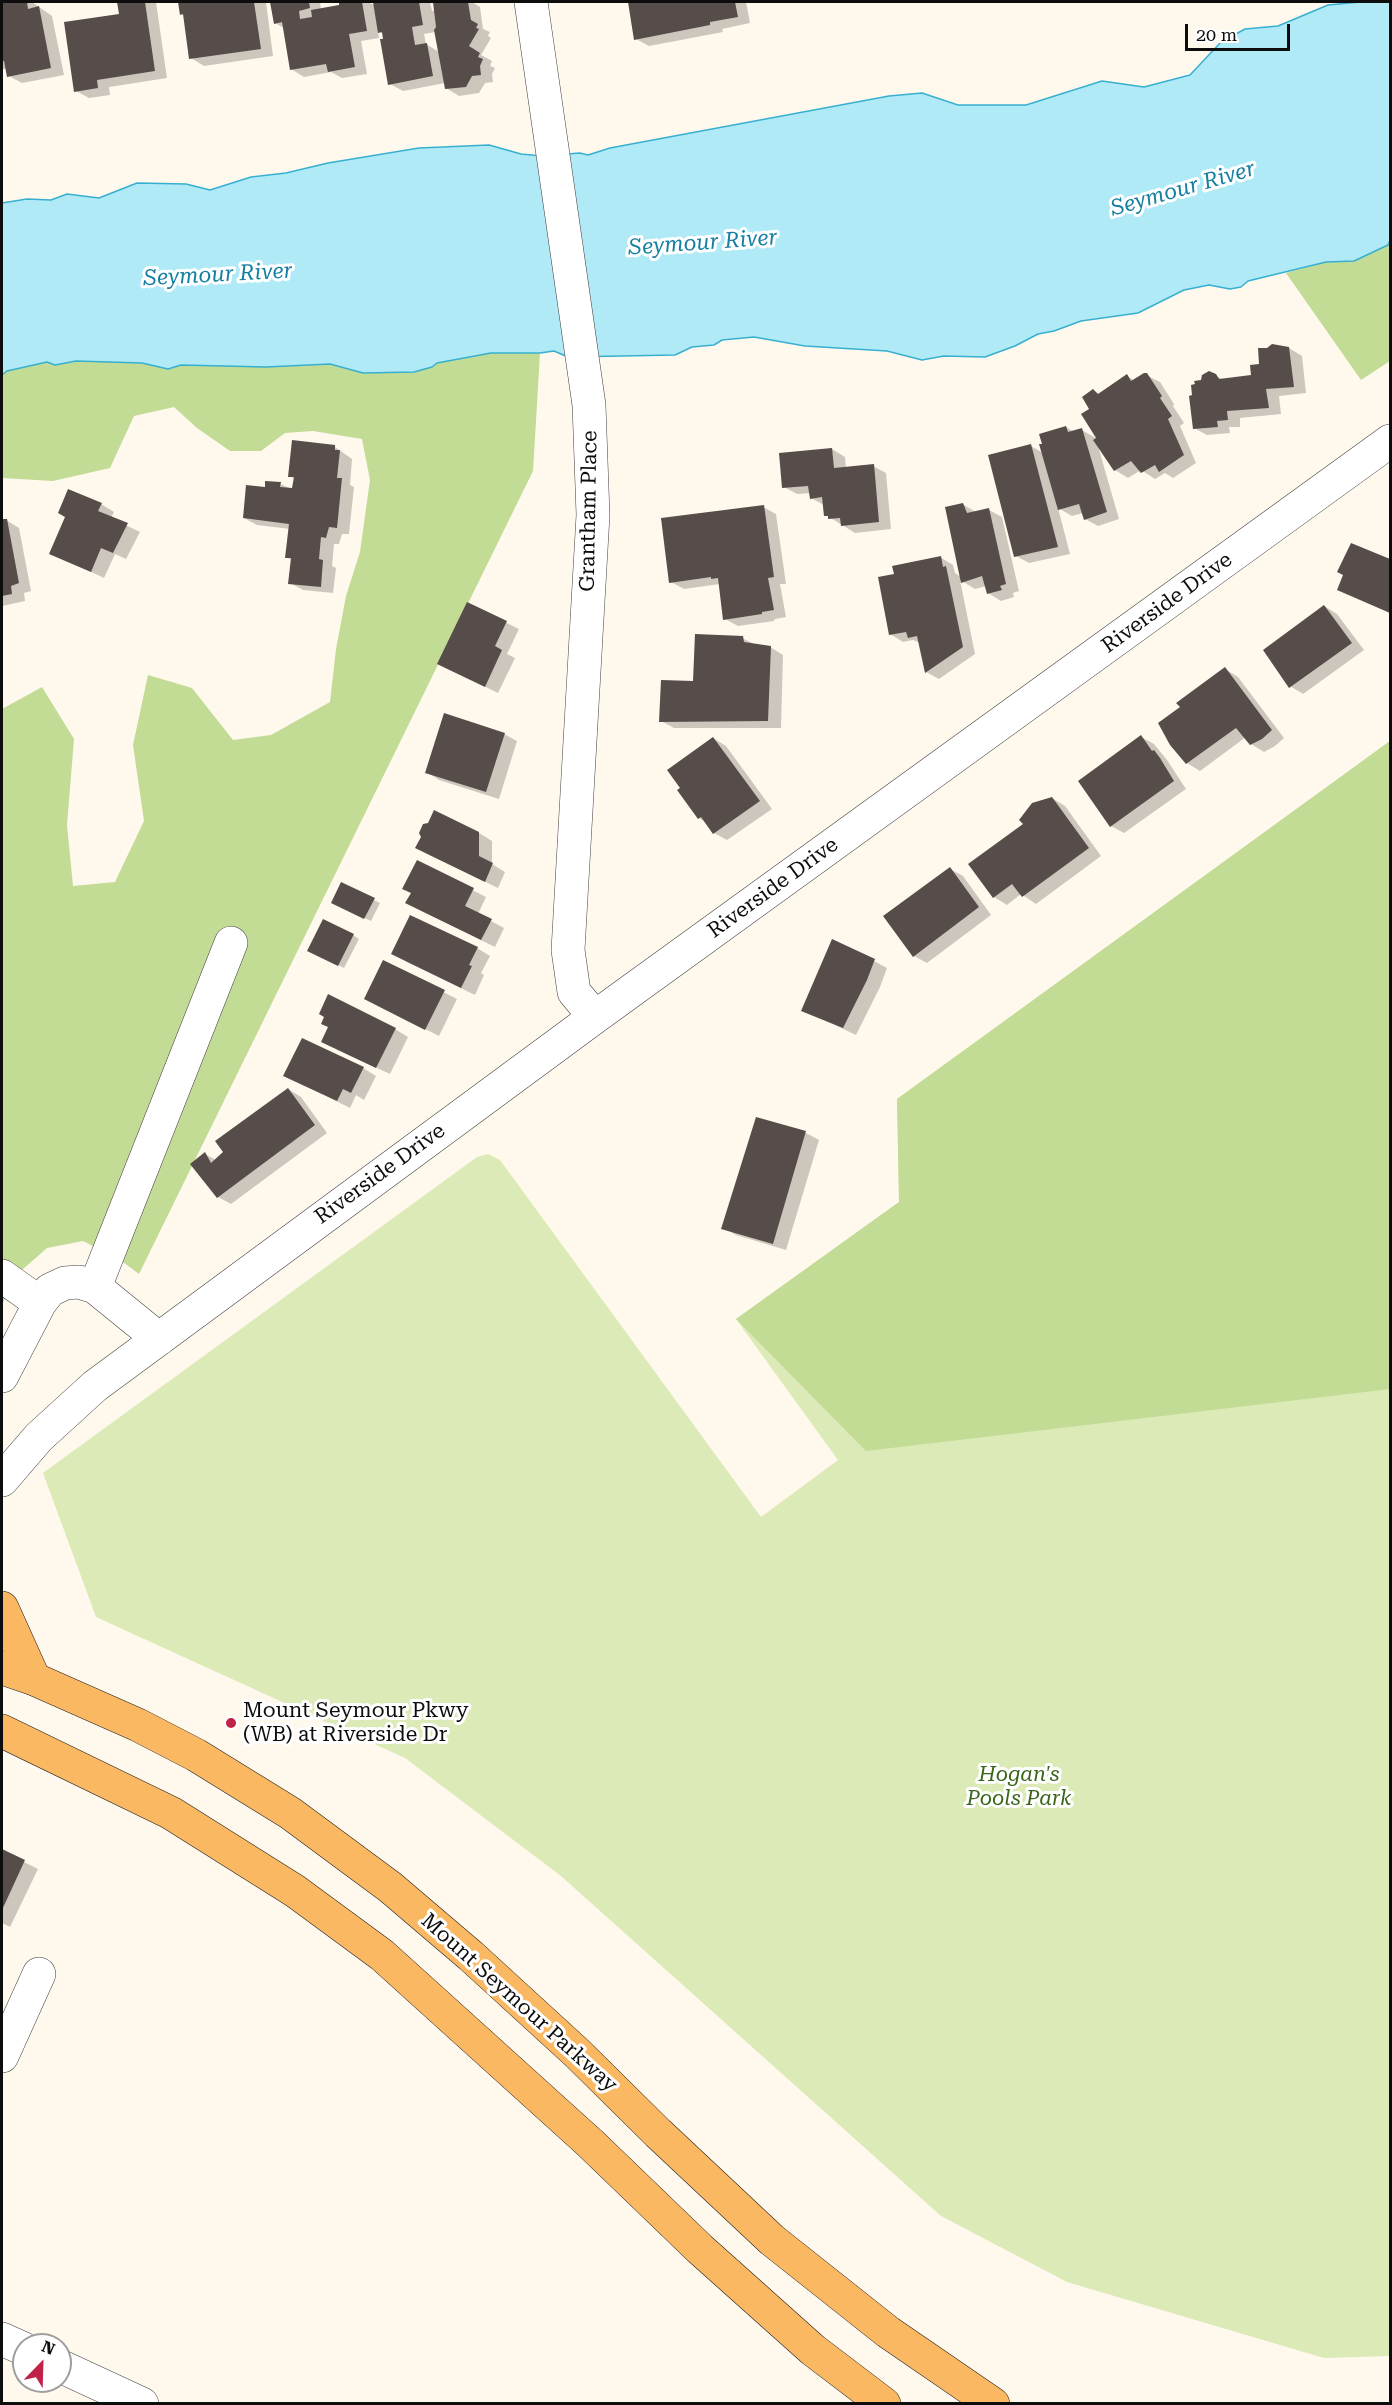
<!DOCTYPE html>
<style>
body{margin:0}
#map{position:relative;width:1392px;height:2405px;overflow:hidden;background:#fff8ed;font-family:"Roboto Serif",serif}
canvas{display:block}
.frame{position:absolute;inset:0;border:3px solid #0d0d0d;pointer-events:none}
.north{position:absolute;left:12px;top:2333px;width:60px;height:60px;box-sizing:border-box;background:#fff;border:2px solid #9e9e9e;border-radius:50%;rotate:23deg;font-size:16px;font-weight:700;line-height:24px;text-align:center;color:#0d0d0d}
.north::after{content:'';display:block;margin:auto;width:21px;height:27px;background:#c02348;clip-path:polygon(50% 0,100% 100%,50% 72%,0 100%)}
.scale{position:absolute;left:1185px;top:24px;width:105px;height:27px;box-sizing:border-box;border:3px solid #0d0d0d;border-top:0;padding-left:8px;font-size:18px;line-height:21px;white-space:nowrap;color:#0d0d0d;-webkit-text-stroke:4px #fff;paint-order:stroke}
</style>
<div id="map">
<canvas width="1392" height="2405"></canvas>
<div class="frame"></div>
<div class="north">N</div>
<div class="scale">20 m</div>
</div>
<script>
const ctx = document.querySelector('canvas').getContext('2d');
ctx.lineJoin = 'round';
function paint(path, color) {
  ctx.fillStyle = color;
  ctx.fill(path, 'evenodd');
}
function poly(rows) {
  const path = new Path2D();
  for (const r of rows) {
    path.moveTo(r[0], r[1]);
    for (let i = 2; i < r.length; i += 2) path.lineTo(r[i], r[i + 1]);
  }
  return path;
}
function trace(path, color, width, dash) {
  ctx.strokeStyle = color;
  ctx.lineWidth = width;
  ctx.lineCap = dash ? 'butt' : 'round';
  ctx.setLineDash(dash || []);
  ctx.stroke(path);
}
function write(font, color, halo, rows, align = 'center') {
  ctx.font = font + ' "Roboto Serif",serif';
  ctx.lineWidth = 6;
  ctx.setLineDash([]);
  ctx.textBaseline = 'middle';
  ctx.strokeStyle = halo;
  ctx.fillStyle = color;
  for (const [text, x, y, turn = 0] of rows) {
    ctx.save();
    ctx.translate(x, y);
    ctx.rotate((+turn || 0) * Math.PI / 180);
    ctx.textAlign = isNaN(turn) ? turn : align;
    if (halo) ctx.strokeText(text, 0, 0);
    ctx.fillText(text, 0, 0);
    ctx.restore();
  }
}
paint(poly([
 [1390,741,1390,2356,1324,2358,1067,2282,941,2216,561,1876,405,1758,96,1617,43,1473,477,1157,488,1154,500,1160,761,1517,838,1460,736,1319,899,1202,897,1099]
]), '#dbeab6');
paint(poly([
 [1390,240,1390,361,1361,380,1286,273,1326,262,1354,261,1388,245],
 [491,353,540,353,533,471,139,1274,119,1259,83,1241,47,1248,22,1270,2,1304,2,709,42,687,74,739,67,825,73,886,115,882,144,821,133,745,148,675,192,688,233,740,271,735,330,702,336,649,346,596,360,552,370,480,362,439,313,431,285,433,261,451,230,451,197,428,174,407,134,416,110,468,53,481,2,478,2,375,7,371,47,362,55,365,76,361,142,363,168,369,181,365,266,367,330,364,363,373,414,372,432,367,437,363],
 [1390,741,1390,1389,866,1451,736,1319,899,1202,897,1099]
]), '#c2db95');
const water = poly([
 [1360,2,1390,2,1390,240,1388,245,1354,261,1326,262,1248,281,1241,287,1230,289,1209,285,1184,290,1138,313,1081,321,1054,331,1038,334,1015,346,985,357,944,356,922,360,887,351,805,346,754,337,722,340,714,345,692,347,675,355,568,357,554,351,540,353,491,353,437,363,432,367,414,372,363,373,330,364,266,367,181,365,168,369,142,363,76,361,55,365,47,362,7,371,2,375,2,203,27,199,51,200,67,194,99,198,137,183,186,184,210,190,251,177,286,173,328,163,419,148,489,145,521,154,542,156,580,153,588,155,610,148,889,96,922,93,958,105,1026,105,1102,81,1144,87,1190,75,1221,42,1245,29,1278,26,1328,5,1360,2]
]);
paint(water, '#b1eaf7');
trace(water, '#37b0d0', 1.5);
paint(poly([
 [2,2,32,2,52,16,64,75,22,83,9,76,7,69,2,69],
 [119,2,156,2,167,78,109,87,110,95,89,98,76,91,121,15],
 [179,2,266,2,273,56,204,66,191,58,185,16,181,14],
 [272,2,320,2,321,10,341,6,340,2,368,2,376,6,375,2,430,2,432,11,436,10,434,2,472,2,480,7,483,29,490,32,488,36,491,38,481,55,492,61,490,66,495,68,492,74,493,82,485,83,479,93,459,96,446,88,445,83,403,91,390,84,383,34,378,31,379,38,361,41,367,74,342,78,331,72,304,77,291,69,284,28,275,23],
 [435,32,439,52,426,44,424,34],
 [629,2,746,2,750,23,722,29,723,32,649,46,636,39],
 [1289,348,1302,356,1306,393,1279,396,1281,414,1240,418,1240,427,1229,427,1230,433,1207,435,1194,428,1215,375,1223,380,1253,377,1261,366],
 [1146,375,1160,382,1174,404,1173,406,1184,423,1180,426,1196,463,1173,478,1165,473,1155,479,1141,470,1128,478,1115,470,1098,446,1119,519,1098,526,1085,519,1083,513,1072,516,1058,508,1070,554,1029,563,1016,556,1031,446,1043,453,1066,427,1074,432,1082,430,1099,440,1091,409,1093,391,1099,394,1127,376,1135,381],
 [335,447,352,459,350,485,354,487,349,534,342,534,339,544,334,544,332,566,336,568,333,593,303,590,290,583,292,560,286,557,290,529,257,525,244,518,266,489,280,484,294,490,295,479,289,476],
 [832,449,845,457,846,469,873,466,886,473,891,529,855,533,826,515,824,505,811,498,811,493,797,494,784,487],
 [101,504,114,512,111,518,140,532,126,559,115,554,104,578,51,553],
 [962,504,976,512,989,510,1002,517,1019,591,1013,593,1014,597,1001,601,988,593,986,586,975,589,960,580,975,654,939,679,926,672,920,643,913,640,903,642,890,634,895,576,940,557,953,565,955,573,961,577],
 [763,507,776,514,786,584,780,584,786,617,775,619,774,621,738,626,725,619,720,584,684,589,671,582],
 [6,520,19,528,31,591,24,593,25,601,2,606,2,521],
 [1351,545,1390,561,1390,613,1338,589,1344,575],
 [468,604,519,629,507,654,515,658,498,693,439,664],
 [1324,606,1337,614,1364,650,1303,694,1290,686],
 [742,638,756,645,770,647,783,655,781,728,674,728,661,721,695,683],
 [1225,669,1238,677,1284,738,1275,746,1264,752,1251,744,1246,737,1200,771,1187,763,1183,707],
 [504,734,517,741,499,799,439,780,427,772],
 [1141,737,1154,744,1167,760,1186,789,1124,833,1111,826],
 [713,738,726,746,772,809,727,840,714,833,707,823,699,818],
 [1052,798,1065,806,1101,856,1036,904,1021,894,1007,905,994,897,1025,824],
 [479,833,492,841,492,864,505,872,498,888,430,855],
 [417,862,486,897,478,914,504,928,495,947,420,910],
 [950,869,963,876,991,915,927,963,914,956],
 [374,900,380,903,371,921,339,906],
 [353,935,359,939,344,968,315,954],
 [477,948,490,956,481,973,484,975,475,995,405,961],
 [874,961,887,968,880,987,856,1035,803,1010],
 [384,962,457,999,439,1036,379,1006],
 [395,1029,408,1037,390,1074,336,1049],
 [363,1068,376,1076,364,1100,356,1095,350,1108,298,1082],
 [288,1089,301,1097,327,1133,231,1204,218,1197,205,1154,216,1160],
 [757,1119,806,1133,819,1140,786,1250,736,1235,723,1228],
 [2,1851,38,1869,10,1927,2,1923]
]), '#0003');
paint(poly([
 [2,2,27,2,28,9,39,6,51,68,7,77,4,61,2,61],
 [117,2,145,2,155,71,97,80,98,88,74,92,64,22,119,14],
 [178,2,254,2,261,49,189,59,183,14,180,15],
 [270,2,309,2,310,8,299,11,300,19,312,17,311,10,339,5,339,2,362,2,367,31,349,34,355,67,328,72,326,64,290,70,282,22,274,24],
 [373,2,419,2,423,25,412,27,415,45,427,43,433,76,388,85,380,39,383,39,382,32,378,33],
 [433,2,468,2,471,20,478,24,476,28,479,29,469,46,480,53,478,57,483,59,480,66,481,75,472,76,466,87,445,89,434,30,436,27],
 [628,2,735,2,738,17,710,22,710,25,634,40],
 [1272,344,1289,347,1294,387,1266,389,1269,408,1227,411,1228,420,1217,421,1218,427,1193,429,1189,396,1192,395,1191,385,1195,384,1194,381,1201,380,1202,375,1209,371,1216,374,1219,379,1251,375,1250,365,1259,364,1258,348,1267,348],
 [1144,373,1147,373,1162,396,1160,398,1172,416,1168,419,1184,455,1159,472,1155,465,1141,473,1131,461,1114,471,1093,440,1096,438,1081,414,1089,409,1082,397,1093,389,1098,394,1127,374,1131,381],
 [1066,426,1068,432,1082,428,1107,512,1084,520,1079,504,1058,510,1039,444,1042,444,1039,434],
 [292,440,335,445,335,450,340,450,337,478,342,478,337,528,329,527,326,538,321,537,319,559,323,560,321,587,288,584,291,558,285,558,289,524,243,518,246,485,265,487,265,481,281,482,280,487,292,488,294,477,288,477],
 [1031,444,1058,547,1014,557,988,455],
 [832,448,834,468,874,464,879,522,841,526,840,518,828,519,828,516,824,516,822,497,810,499,808,486,782,488,779,453],
 [68,489,102,503,98,511,128,523,113,553,101,548,91,572,49,554,65,517,58,513],
 [963,503,967,513,989,508,1006,584,1000,586,1002,590,987,594,982,576,961,583,945,507],
 [764,505,774,577,768,578,774,610,762,612,762,614,723,620,718,578,711,579,711,577,669,583,661,518],
 [2,519,7,519,19,583,11,586,12,594,2,596],
 [1351,543,1390,559,1390,613,1337,590,1343,575,1337,572],
 [941,556,943,567,946,566,963,647,925,673,917,636,908,638,906,632,889,635,878,577,894,574,892,566],
 [467,602,507,621,495,646,502,650,485,687,437,664],
 [1324,605,1352,643,1289,688,1263,650],
 [695,634,743,636,744,642,771,646,768,721,659,722,661,680,693,681],
 [1225,667,1272,730,1262,739,1250,745,1236,728,1186,764,1170,745,1158,723,1180,707,1176,703],
 [444,713,505,733,486,792,425,773],
 [1141,735,1152,751,1154,750,1160,758,1174,781,1110,827,1078,781],
 [713,737,760,801,713,834,701,817,698,819,677,790,680,788,667,770],
 [1052,797,1089,848,1022,897,1012,884,993,898,968,864,1023,824,1019,820,1032,803],
 [434,810,479,832,479,856,493,863,485,882,415,848,421,837,419,833,423,824,428,823],
 [417,860,474,888,465,906,492,919,481,940,405,903,411,893,402,889],
 [950,867,979,907,913,957,883,916],
 [341,882,375,898,364,919,331,903],
 [410,915,478,947,469,965,472,966,461,988,391,954],
 [323,919,354,934,338,966,307,951],
 [832,939,875,959,867,980,843,1028,801,1011],
 [383,960,445,990,425,1030,364,999],
 [328,994,396,1028,376,1068,321,1042,328,1027,321,1024,324,1017,319,1014],
 [302,1038,364,1067,351,1093,343,1089,337,1101,283,1076],
 [288,1088,315,1125,217,1198,190,1164,205,1152,211,1163,223,1152,215,1141],
 [756,1117,806,1131,773,1244,721,1229],
 [2,1849,25,1860,2,1910]
]), '#564c49');
const minor = poly([
 [531,2,589,405,593,515,568,950,574,992,595,1017],
 [2,1276,40,1303],
 [95,1287,231,943],
 [2,1376,40,1303,50,1290,65,1283,79,1282,95,1287,159,1339],
 [2,1480,39,1437,95,1386,595,1017,1390,441],
 [2,2056,39,1974],
 [2,2339,24,2349],
 [60,2366,142,2404]
]);
const major = poly([
 [2,1608,34,1679],
 [2,1668,34,1679,138,1725,196,1755,290,1813,390,1887,471,1956,577,2053,658,2133,772,2240,888,2332,993,2404],
 [2,1731,171,1813,295,1891,382,1955,590,2143,700,2249,813,2350,884,2404]
]);
trace(minor, '#404040', 34);
trace(major, '#1e1e1e', 34);
trace(minor, '#fff', 33);
trace(major, '#fbb862', 33);
for (const [x, y, r, color] of [
 [231,1723,6,"#c02348"]
]) {
  const dot = new Path2D();
  dot.arc(x, y, r, 0, 2 * Math.PI);
  ctx.fillStyle = color;
  ctx.fill(dot);
  trace(dot, '#fff', 2);
}
write('21px', '#0d0d0d', '#fff', [
 ["Grantham Place",589,511,-89],
 ["Riverside Drive",1167,603,-36],
 ["Riverside Drive",773,888,-36],
 ["Riverside Drive",380,1174,-36],
 ["Mount Seymour Parkway",519,2003,42]
]);
write('21px', '#0d0d0d', '#fff', [
 ["Mount Seymour Pkwy",243,1711],
 ["(WB) at Riverside Dr",243,1735]
], 'left');
write('italic 21px', '#3a661c', '#fff', [
 ["Hogan's",1019,1775],
 ["Pools Park",1019,1799]
]);
write('italic 22px', '#147fa1', '#fff', [
 ["Seymour River",1183,189,-16],
 ["Seymour River",703,243,-4],
 ["Seymour River",218,275,-3]
]);
</script>
